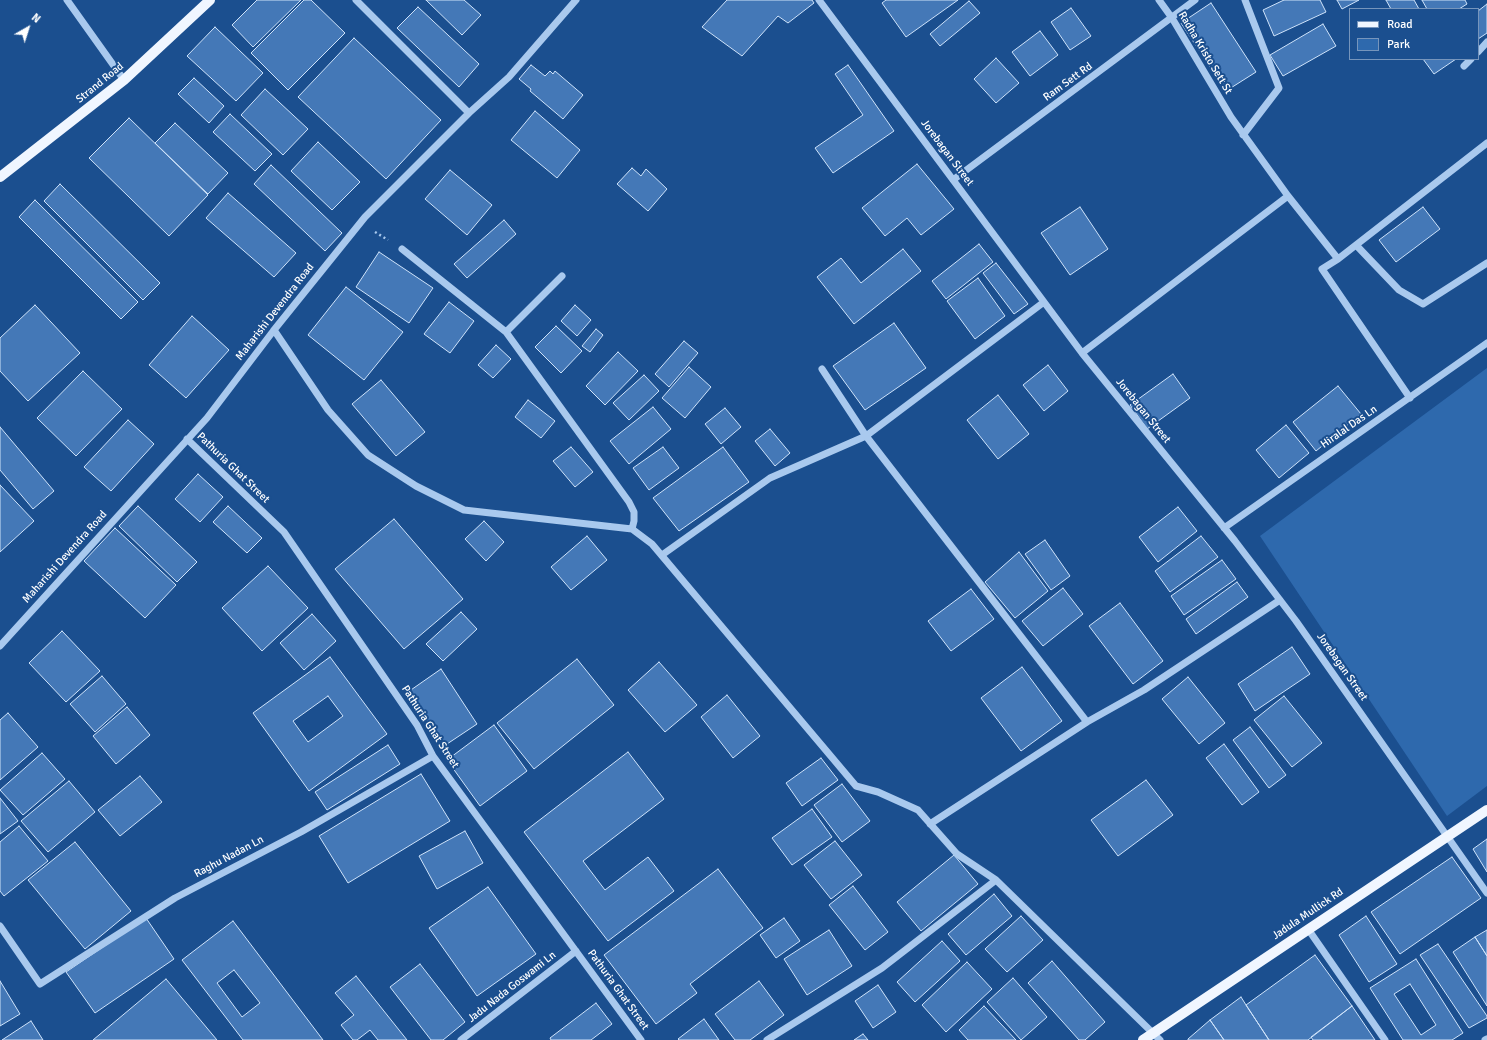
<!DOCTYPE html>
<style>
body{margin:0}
#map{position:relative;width:1487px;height:1040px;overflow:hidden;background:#1b4f8f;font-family:Signika,sans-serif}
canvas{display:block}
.legend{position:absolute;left:1349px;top:8px;width:130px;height:52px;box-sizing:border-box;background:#1b4f8f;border:1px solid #7695bc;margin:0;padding:5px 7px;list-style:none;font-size:12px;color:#fff}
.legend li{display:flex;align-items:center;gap:8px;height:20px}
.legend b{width:20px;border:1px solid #7695bc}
.north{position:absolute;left:8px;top:8px;width:40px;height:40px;-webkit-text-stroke:3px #1b4f8f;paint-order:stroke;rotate:39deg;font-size:11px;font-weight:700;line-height:16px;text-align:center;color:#fff}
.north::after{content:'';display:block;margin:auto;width:14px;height:18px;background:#fff;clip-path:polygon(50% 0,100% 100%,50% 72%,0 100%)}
</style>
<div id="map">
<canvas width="1487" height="1040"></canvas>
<ul class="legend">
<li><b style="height:5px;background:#f0f6ff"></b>Road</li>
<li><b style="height:11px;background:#2e69ad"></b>Park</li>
</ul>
<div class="north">N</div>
</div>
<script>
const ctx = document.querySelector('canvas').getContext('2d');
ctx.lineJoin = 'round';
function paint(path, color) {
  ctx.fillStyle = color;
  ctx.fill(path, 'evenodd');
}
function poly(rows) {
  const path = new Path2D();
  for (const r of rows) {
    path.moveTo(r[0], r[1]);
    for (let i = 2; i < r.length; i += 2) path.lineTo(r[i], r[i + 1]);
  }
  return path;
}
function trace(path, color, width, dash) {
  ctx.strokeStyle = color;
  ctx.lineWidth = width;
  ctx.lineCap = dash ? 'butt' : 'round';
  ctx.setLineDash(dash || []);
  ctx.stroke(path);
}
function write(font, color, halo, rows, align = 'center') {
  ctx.font = font + ' Signika,sans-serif';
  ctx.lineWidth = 4;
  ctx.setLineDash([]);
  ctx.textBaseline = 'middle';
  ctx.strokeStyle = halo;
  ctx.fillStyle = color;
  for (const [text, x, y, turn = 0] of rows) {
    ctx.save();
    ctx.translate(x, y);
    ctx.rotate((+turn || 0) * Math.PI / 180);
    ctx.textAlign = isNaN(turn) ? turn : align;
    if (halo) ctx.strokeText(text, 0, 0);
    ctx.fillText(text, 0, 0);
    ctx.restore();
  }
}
paint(poly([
 [1487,368,1487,786,1447,816,1260,536]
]), '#2e69ad');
const building = poly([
 [257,0,301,0,253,47,232,25,257,0],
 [304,0,311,0,345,33,288,90,251,53,304,0],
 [426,0,464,0,481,15,462,35,426,0],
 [727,0,812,0,814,3,788,23,778,16,742,56,702,27,727,0],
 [886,0,958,0,906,37,882,3,886,0],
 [1284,0,1320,0,1326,12,1274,36,1263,10,1284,0],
 [1337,0,1359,0,1342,9,1337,0],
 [1386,0,1414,0,1419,9,1391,9,1386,0],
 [1422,0,1465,0,1467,4,1459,9,1427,9,1422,0],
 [969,1,980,13,940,46,930,34,969,1],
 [1211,3,1256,72,1226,91,1181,23,1211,3],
 [1487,4,1487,33,1478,39,1478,11,1487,4],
 [418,7,479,64,459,87,397,28,418,7],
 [1071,8,1091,36,1070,50,1051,22,1071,8],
 [1323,24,1336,46,1283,76,1270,55,1323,24],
 [215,27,263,73,236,101,187,56,215,27],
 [1040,31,1058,55,1030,76,1012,52,1040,31],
 [354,38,441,120,386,179,298,97,354,38],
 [996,58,1019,83,996,103,974,79,996,58],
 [1423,59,1456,59,1434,74,1423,59],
 [531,65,545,76,550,71,553,74,555,71,583,95,563,119,530,91,531,89,519,79,531,65],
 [848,65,894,131,833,173,815,148,863,115,835,74,848,65],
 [194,78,224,106,209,123,178,94,194,78],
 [265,89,308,129,283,155,241,115,265,89],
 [535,111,580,150,557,178,511,140,535,111],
 [230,114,272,154,255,171,213,132,230,114],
 [129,118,208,195,169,236,89,158,129,118],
 [175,123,228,173,208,194,155,143,175,123],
 [318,142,360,182,332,210,291,171,318,142],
 [917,164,954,209,921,235,907,218,885,236,862,208,917,164],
 [271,165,342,233,325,251,254,184,271,165],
 [632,168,641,176,646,169,667,189,648,211,617,184,632,168],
 [450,170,492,205,467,235,425,199,450,170],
 [60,184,160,283,143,300,44,201,60,184],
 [228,193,296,253,274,277,206,218,228,193],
 [35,200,138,302,121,319,19,217,35,200],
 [1080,207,1108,249,1070,275,1041,233,1080,207],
 [1423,207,1440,229,1396,262,1379,240,1423,207],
 [504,220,516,234,467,278,454,264,504,220],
 [979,244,993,262,946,299,932,281,979,244],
 [903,249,921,271,854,324,817,277,841,258,861,283,903,249],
 [379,252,433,288,409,323,356,287,379,252],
 [996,263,1028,304,1014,314,983,273,996,263],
 [978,278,1005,316,975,339,947,301,978,278],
 [346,287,403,332,364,380,308,335,346,287],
 [449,302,474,321,450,353,424,334,449,302],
 [35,305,80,353,28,401,0,371,0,338,35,305],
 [575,305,591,320,577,336,561,321,575,305],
 [192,316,229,350,186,398,149,365,192,316],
 [894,323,926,368,865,410,833,366,894,323],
 [556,326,582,351,561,373,535,347,556,326],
 [596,329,603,335,590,352,582,346,596,329],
 [684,341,698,353,669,387,655,374,684,341],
 [496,345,511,359,493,378,478,365,496,345],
 [618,352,638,371,605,405,586,386,618,352],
 [1048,365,1068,391,1044,411,1023,385,1048,365],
 [689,367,711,387,685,418,662,398,689,367],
 [83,371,122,409,76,456,37,418,83,371],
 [1173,374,1190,398,1147,429,1130,405,1173,374],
 [644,375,659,391,629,420,613,403,644,375],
 [381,380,425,432,396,456,352,404,381,380],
 [1338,386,1361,414,1316,451,1293,422,1338,386],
 [998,395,1029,434,998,459,967,420,998,395],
 [528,400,555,421,541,438,515,417,528,400],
 [653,407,671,429,629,464,610,441,653,407],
 [725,408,741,427,721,444,705,424,725,408],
 [128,420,154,444,111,491,84,467,128,420],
 [1286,425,1309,453,1279,478,1256,450,1286,425],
 [0,427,54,491,33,509,0,470,0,427],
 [770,429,790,453,775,466,755,441,770,429],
 [571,447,593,472,575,487,553,461,571,447],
 [663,447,679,468,649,490,633,468,663,447],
 [723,447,749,482,679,531,653,498,723,447],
 [198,474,223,497,200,522,175,499,198,474],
 [0,485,34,521,0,552,0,485],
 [138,506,197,562,177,582,119,526,138,506],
 [228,506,262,538,247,553,213,522,228,506],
 [1178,507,1197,531,1158,562,1139,537,1178,507],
 [394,519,463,599,404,649,335,569,394,519],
 [484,521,504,542,486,561,465,539,484,521],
 [115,528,176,585,145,618,84,561,115,528],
 [587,536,607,560,571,590,551,567,587,536],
 [1201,536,1218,557,1170,592,1155,571,1201,536],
 [1045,540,1070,576,1051,590,1025,554,1045,540],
 [1019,552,1048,591,1015,618,985,582,1019,552],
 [1222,560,1236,579,1184,615,1171,596,1222,560],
 [268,566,308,608,262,651,222,608,268,566],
 [1237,582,1248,597,1196,634,1186,619,1237,582],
 [1063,588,1083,614,1043,646,1022,621,1063,588],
 [971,589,994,619,951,651,928,621,971,589],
 [1120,603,1163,661,1133,684,1089,626,1120,603],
 [461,612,477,629,443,661,426,644,461,612],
 [312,614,336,641,304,670,280,643,312,614],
 [62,631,100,671,66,702,29,663,62,631],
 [1292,647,1310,674,1255,711,1238,684,1292,647],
 [330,657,387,734,309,791,253,713,330,657],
 [328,696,343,716,308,742,293,721,328,696],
 [577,659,614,705,534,769,497,723,577,659],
 [659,662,697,705,665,732,628,690,659,662],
 [1022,667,1062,721,1021,751,981,698,1022,667],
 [441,669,477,724,444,746,408,692,441,669],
 [102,676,126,704,95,732,70,704,102,676],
 [1188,677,1225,723,1199,744,1162,699,1188,677],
 [727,695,760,736,733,758,701,717,727,695],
 [1284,696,1322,743,1292,767,1254,720,1284,696],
 [127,707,150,735,116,764,93,736,127,707],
 [8,713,38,747,0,780,0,720,8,713],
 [494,725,527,771,480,806,447,760,494,725],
 [1250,727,1286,775,1269,788,1233,740,1250,727],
 [1224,744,1259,792,1242,805,1206,758,1224,744],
 [388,745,400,764,327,810,315,792,388,745],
 [628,752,664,799,583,861,605,890,648,857,674,891,608,941,524,832,628,752],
 [42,753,65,779,23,815,0,790,42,753],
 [821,758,838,780,802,806,786,783,821,758],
 [421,774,450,821,348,883,319,836,421,774],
 [140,776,162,802,120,836,98,810,140,776],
 [1146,780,1173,815,1118,856,1091,820,1146,780],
 [69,781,95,812,48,852,21,821,69,781],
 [842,784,870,821,842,842,814,805,842,784],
 [0,798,18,821,0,834,0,798],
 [812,809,832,837,792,865,772,838,812,809],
 [19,826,48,861,4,896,0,891,0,842,19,826],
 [465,831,483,863,437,889,419,856,465,831],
 [1487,839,1487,872,1473,849,1487,839],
 [835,841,862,875,831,899,804,865,835,841],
 [75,842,131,911,85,949,28,880,75,842],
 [954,855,978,884,921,931,897,902,954,855],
 [1452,857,1481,898,1400,954,1371,912,1452,857],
 [718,869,763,928,690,984,697,993,656,1024,604,955,718,869],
 [853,886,888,932,865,950,829,905,853,886],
 [488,887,536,954,477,996,429,928,488,887],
 [994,894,1012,916,966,955,948,934,994,894],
 [1021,916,1043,940,1007,972,985,949,1021,916],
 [1366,916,1397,964,1369,982,1339,935,1366,916],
 [146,918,174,959,95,1013,66,972,146,918],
 [784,918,800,941,776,958,760,935,784,918],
 [233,921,323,1040,243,1040,182,960,233,921],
 [234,970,260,1003,242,1017,217,983,234,970],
 [829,930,852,966,807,995,784,959,829,930],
 [1487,930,1487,956,1475,937,1487,930],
 [1475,937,1487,956,1487,1006,1453,952,1475,937],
 [942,941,960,961,915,1002,897,982,942,941],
 [1438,944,1487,1016,1487,1018,1469,1028,1420,955,1438,944],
 [1315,955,1352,1006,1308,1040,1269,1040,1246,1005,1315,955],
 [1416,959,1463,1033,1452,1040,1403,1040,1370,988,1416,959],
 [1410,984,1436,1025,1421,1035,1394,994,1410,984],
 [1052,961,1105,1022,1085,1040,1079,1040,1028,983,1052,961],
 [967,962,992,989,946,1032,922,1005,967,962],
 [420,964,465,1022,443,1040,431,1040,390,987,420,964],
 [356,976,407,1040,378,1040,370,1030,357,1040,353,1040,341,1025,354,1015,335,993,356,976],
 [1013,978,1047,1017,1021,1040,987,1002,1013,978],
 [166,979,217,1040,93,1040,166,979],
 [0,981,20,1014,0,1026,0,981],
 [759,981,784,1015,750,1040,735,1040,715,1014,759,981],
 [878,985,896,1012,873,1028,855,1001,878,985],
 [1241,997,1246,1005,1269,1040,1224,1040,1210,1020,1241,997],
 [596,1003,612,1024,591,1040,551,1040,550,1038,596,1003],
 [984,1006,1016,1040,968,1040,959,1030,984,1006],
 [1352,1006,1375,1040,1313,1040,1311,1037,1352,1006],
 [704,1019,719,1040,679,1040,678,1039,704,1019],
 [1210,1020,1224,1040,1188,1040,1188,1039,1210,1020],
 [31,1021,43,1040,2,1040,31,1021],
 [863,1034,868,1040,854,1040,863,1034]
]);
paint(building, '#4478b7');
trace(building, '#cfe3fa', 1);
trace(poly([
 [375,232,388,240]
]), '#a9c9ee', 2.5, [2, 3]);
trace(poly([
 [67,0,124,80],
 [356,0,469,113],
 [819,0,1082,353,1235,541,1296,621,1487,893],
 [1159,0,1172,18,1231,117,1288,196,1338,259],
 [1478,52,1487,42],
 [1464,66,1471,59],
 [1243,135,1279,88,1245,0],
 [953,180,1195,0],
 [1356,245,1399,290,1423,304,1487,263],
 [402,249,506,332,629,502,634,512,634,521,632,529],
 [274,330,328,410,368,455,416,486,464,510,632,529,652,544,856,786,878,792,918,810,957,854,996,880,1160,1040],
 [506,332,562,276],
 [1082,353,1288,196],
 [822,369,866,436,1087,722],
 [1410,398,1322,269,1338,259,1487,143],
 [187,439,284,532,417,725,433,756,641,1040],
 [1224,528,1487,343],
 [662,555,770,478,866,436,1044,302],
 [0,646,207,418,274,330,365,217,469,113,509,77,576,0],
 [930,824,1087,722,1144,690,1280,600],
 [0,926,40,984,175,898,301,832,433,756],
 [1308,929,1385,1040],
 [461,1040,576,951],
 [767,1040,882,968,996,880],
 [1485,1040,1487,1039]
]), '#a9c9ee', 7);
trace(poly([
 [0,177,124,80,210,0],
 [1143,1040,1487,810]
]), '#f0f6ff', 10);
write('11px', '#fff', '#1b4f8f', [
 ["Radha Kristo Sett St",1205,53,59],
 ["Ram Sett Rd",1068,82,-36],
 ["Strand Road",100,83,-39],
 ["Jorebagan Street",947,153,53],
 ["Maharishi Devendra Road",275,312,-52],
 ["Jorebagan Street",1143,411,51],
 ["Hiralal Das Ln",1349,427,-35],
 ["Pathuria Ghat Street",233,468,44],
 ["Maharishi Devendra Road",65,557,-48],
 ["Jorebagan Street",1342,667,55],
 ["Pathuria Ghat Street",430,727,57],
 ["Raghu Nadan Ln",229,857,-28],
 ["Jadula Mullick Rd",1308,914,-34],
 ["Jadu Nada Goswami Ln",512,987,-38],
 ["Pathuria Ghat Street",618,990,54]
]);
</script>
